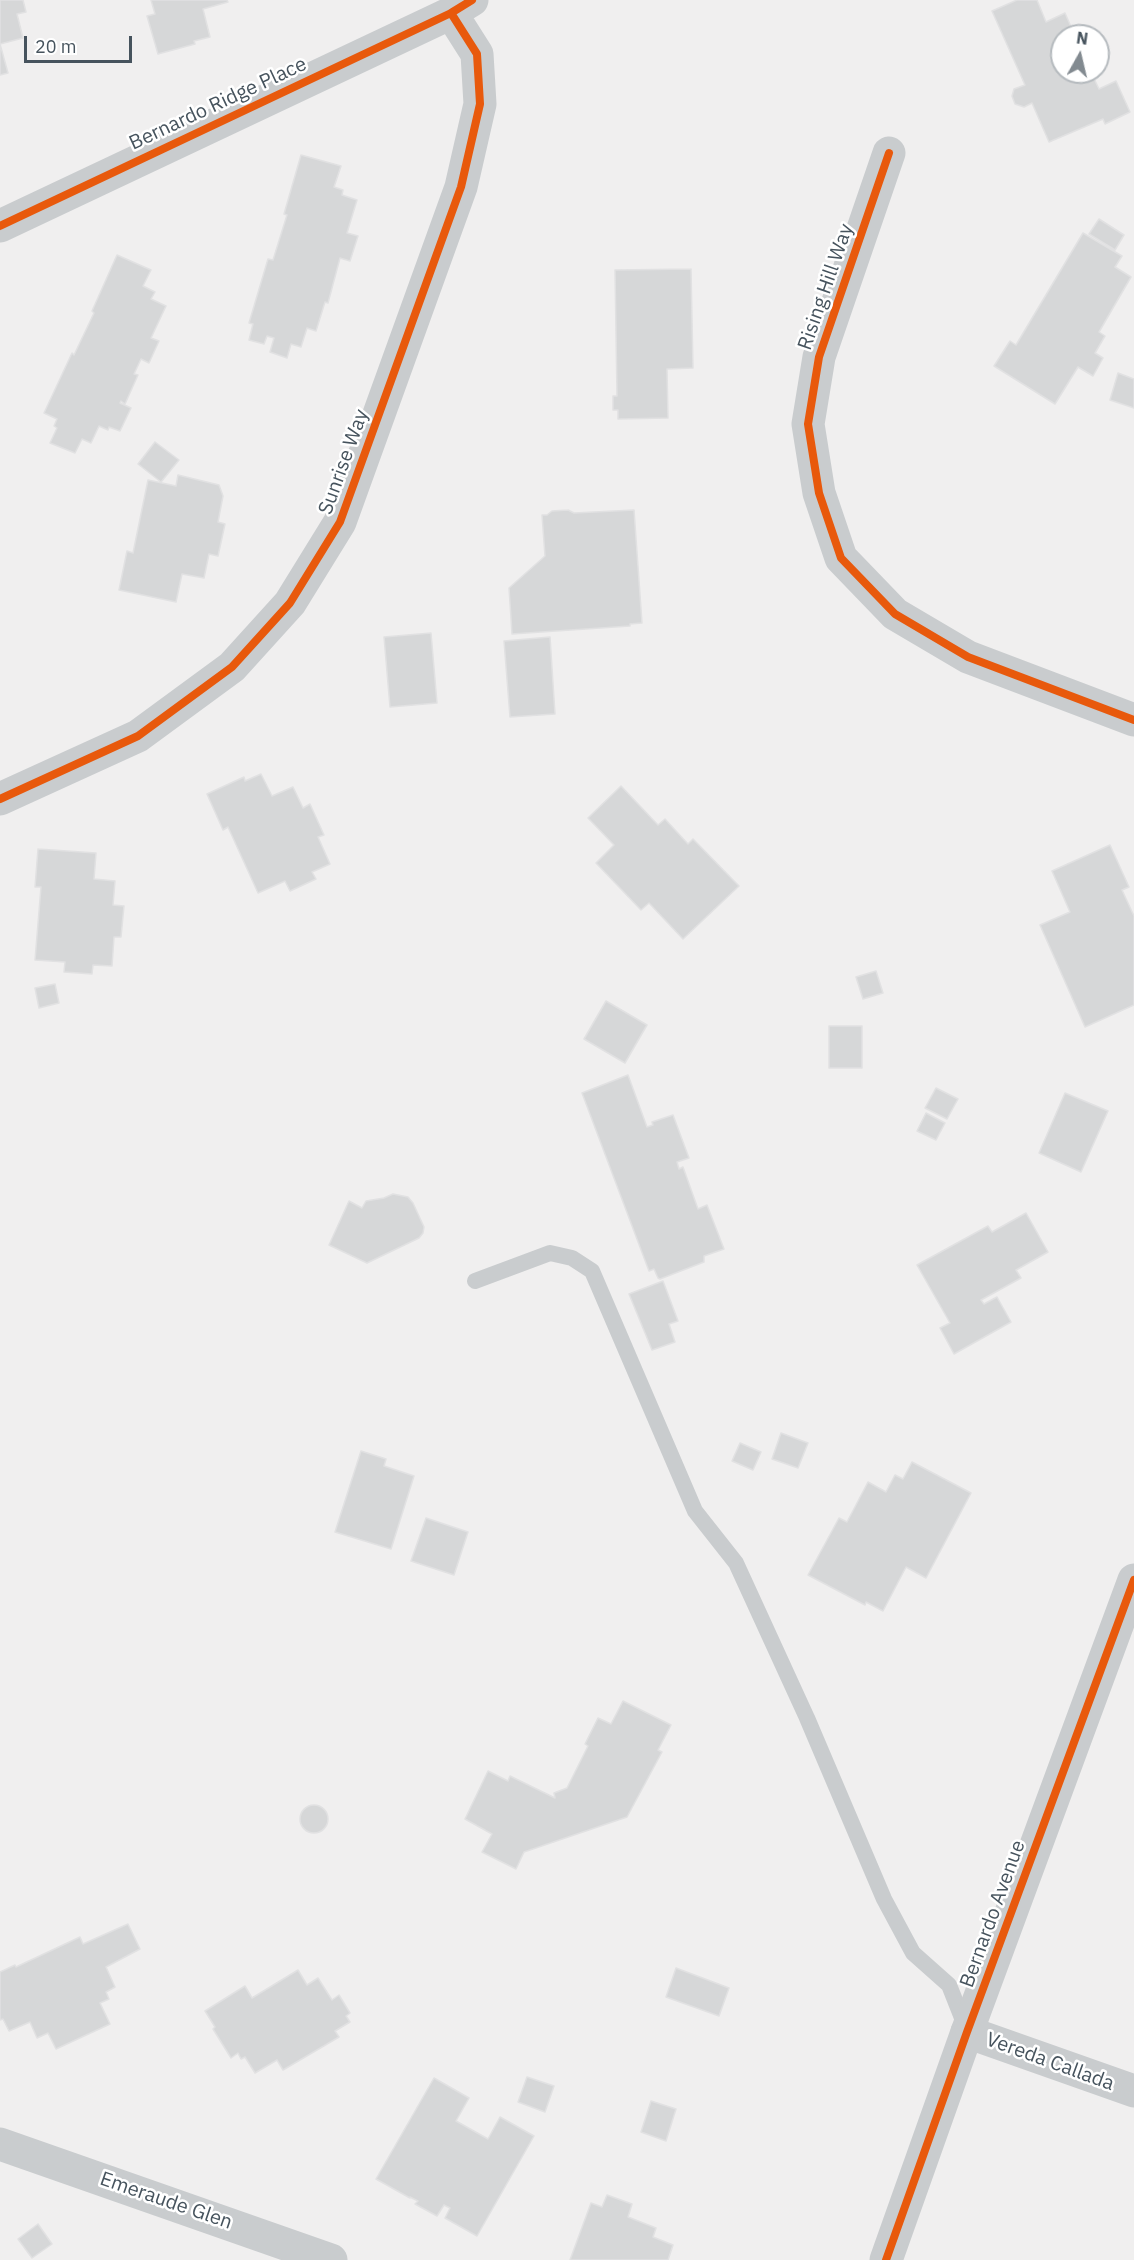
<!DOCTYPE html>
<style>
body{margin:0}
#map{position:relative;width:1134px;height:2260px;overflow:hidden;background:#f0efef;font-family:"IBM Plex Sans",sans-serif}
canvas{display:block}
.north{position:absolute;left:1050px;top:24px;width:60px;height:60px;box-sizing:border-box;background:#fff;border:2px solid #b5babe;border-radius:50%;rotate:8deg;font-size:16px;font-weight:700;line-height:24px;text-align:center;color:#46535d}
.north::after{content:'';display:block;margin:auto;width:21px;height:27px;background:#828a90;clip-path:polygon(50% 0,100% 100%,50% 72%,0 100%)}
.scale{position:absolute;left:24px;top:36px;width:108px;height:27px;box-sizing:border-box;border:3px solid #46535d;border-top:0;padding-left:8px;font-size:18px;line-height:21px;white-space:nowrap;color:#46535d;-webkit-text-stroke:4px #fff;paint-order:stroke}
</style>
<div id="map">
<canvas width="1134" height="2260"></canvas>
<div class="north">N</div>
<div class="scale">20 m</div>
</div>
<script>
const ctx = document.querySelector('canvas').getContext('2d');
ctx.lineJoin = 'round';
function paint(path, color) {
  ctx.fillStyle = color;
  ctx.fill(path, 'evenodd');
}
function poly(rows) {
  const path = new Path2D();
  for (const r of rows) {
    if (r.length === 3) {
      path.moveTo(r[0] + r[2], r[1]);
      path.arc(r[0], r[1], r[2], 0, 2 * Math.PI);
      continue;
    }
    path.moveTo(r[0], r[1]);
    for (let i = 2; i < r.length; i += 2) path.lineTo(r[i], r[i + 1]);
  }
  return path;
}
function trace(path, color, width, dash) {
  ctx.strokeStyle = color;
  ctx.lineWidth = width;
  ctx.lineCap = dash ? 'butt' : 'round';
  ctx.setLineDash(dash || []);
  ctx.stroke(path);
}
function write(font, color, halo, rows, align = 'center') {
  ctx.font = font + ' "IBM Plex Sans",sans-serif';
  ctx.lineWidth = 5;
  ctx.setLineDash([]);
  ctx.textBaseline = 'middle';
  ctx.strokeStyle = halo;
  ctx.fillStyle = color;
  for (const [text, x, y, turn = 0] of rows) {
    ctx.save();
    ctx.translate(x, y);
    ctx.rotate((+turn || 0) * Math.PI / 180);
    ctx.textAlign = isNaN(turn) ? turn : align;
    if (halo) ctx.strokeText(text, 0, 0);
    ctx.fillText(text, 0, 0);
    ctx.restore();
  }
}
const building = poly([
 [0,0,23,0,26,12,17,14,23,38,0,44,8,73,0,75,0,0],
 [151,0,227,0,228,2,203,9,210,37,194,41,195,44,158,54,147,16,155,14,151,0],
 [1017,0,1037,0,1046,22,1065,13,1075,36,1062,36,1062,72,1091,72,1099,89,1116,81,1130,112,1105,124,1103,119,1049,142,1032,103,1024,107,1015,104,1012,96,1014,89,1025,85,992,11,1017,0],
 [301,155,341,166,334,187,343,190,342,195,357,200,347,233,358,236,350,261,340,258,328,303,325,302,316,331,307,328,301,347,291,344,287,358,270,352,274,338,267,336,264,344,249,340,253,324,249,323,268,259,273,260,287,215,284,214,301,155],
 [1099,219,1124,235,1115,250,1089,234,1099,219],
 [1083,233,1122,256,1115,267,1131,277,1099,332,1105,336,1095,353,1103,358,1093,376,1078,367,1055,404,994,366,1010,341,1016,345,1083,233],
 [117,255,151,270,143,286,155,292,151,299,166,306,151,338,159,341,149,363,141,359,134,374,138,375,125,404,121,401,120,403,131,408,120,431,109,427,108,430,99,426,91,443,82,439,75,453,50,443,57,428,54,426,57,419,44,413,72,353,74,355,94,313,92,311,117,255],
 [691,269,693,368,667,369,668,418,618,419,618,410,613,410,613,396,617,396,615,270,691,269],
 [1118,373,1134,379,1134,408,1110,400,1118,373],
 [155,442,179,460,161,482,138,464,155,442],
 [178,475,219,485,223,496,218,522,225,524,218,556,209,554,204,578,182,574,176,602,119,590,127,551,133,553,148,480,176,486,178,475],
 [568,510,574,513,634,510,642,623,630,624,630,626,512,634,509,588,545,556,542,515,547,515,552,511,568,510],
 [431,633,437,703,390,707,384,637,431,633],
 [550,637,555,714,510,717,504,641,550,637],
 [261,774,272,796,293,787,303,808,310,804,324,835,318,837,330,864,312,872,316,879,290,891,285,881,258,893,228,827,223,830,207,794,244,777,245,781,261,774],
 [621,786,658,825,665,819,688,844,693,839,739,886,683,939,649,903,641,910,596,863,614,845,588,818,621,786],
 [1110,845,1129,887,1122,890,1134,916,1134,1005,1085,1027,1040,925,1070,912,1052,871,1110,845],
 [38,849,96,853,94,879,115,881,113,905,124,906,121,937,114,937,112,966,93,965,92,974,64,972,65,962,35,960,41,887,35,887,38,849],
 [876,971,883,993,863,999,856,977,876,971],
 [55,984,59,1003,39,1008,35,988,55,984],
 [606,1001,647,1025,625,1063,584,1039,606,1001],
 [829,1026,862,1026,862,1068,829,1068,829,1026],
 [628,1075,647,1127,653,1125,652,1122,673,1115,689,1158,677,1162,679,1169,683,1167,698,1209,707,1205,724,1249,704,1256,704,1262,660,1279,658,1278,654,1269,649,1271,582,1093,628,1075],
 [936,1088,958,1099,947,1119,925,1108,936,1088],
 [1065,1093,1108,1111,1081,1172,1039,1153,1065,1093],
 [926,1113,945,1123,936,1140,917,1131,926,1113],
 [393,1194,408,1197,413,1203,424,1227,423,1233,419,1238,367,1263,329,1245,349,1201,362,1208,366,1201,384,1198,393,1194],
 [1026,1213,1048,1252,1016,1270,1021,1278,981,1300,984,1304,997,1297,1011,1322,954,1354,940,1328,950,1323,917,1265,988,1226,992,1232,1026,1213],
 [663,1281,678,1321,669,1324,675,1342,652,1350,629,1294,663,1281],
 [781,1433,808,1443,798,1468,772,1459,781,1433],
 [740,1443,761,1452,753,1470,732,1461,740,1443],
 [361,1451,386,1459,384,1466,414,1476,391,1549,335,1532,361,1451],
 [912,1462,971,1493,926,1578,906,1567,883,1611,866,1602,865,1605,808,1575,839,1518,847,1522,868,1482,886,1492,895,1475,903,1479,912,1462],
 [426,1518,468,1532,454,1575,411,1561,426,1518],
 [623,1701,671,1725,658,1750,662,1752,627,1817,524,1852,516,1869,482,1852,492,1834,465,1819,488,1771,508,1781,510,1776,555,1798,554,1793,567,1788,588,1746,585,1744,598,1718,611,1724,623,1701],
 [314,1819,14],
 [128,1924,140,1949,106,1967,115,1987,106,1992,109,1999,100,2003,110,2024,56,2049,48,2033,37,2038,30,2022,9,2031,3,2019,0,2020,0,1972,15,1965,16,1967,80,1937,83,1944,128,1924],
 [676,1968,729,1988,719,2016,666,1997,676,1968],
 [298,1970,307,1985,318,1978,332,2000,339,1995,350,2013,346,2016,350,2022,335,2031,339,2037,283,2070,277,2060,255,2073,245,2057,241,2059,238,2053,231,2058,213,2029,215,2027,205,2011,245,1986,252,1998,298,1970],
 [527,2077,554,2086,545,2112,518,2102,527,2077],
 [434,2078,469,2098,456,2121,488,2139,500,2117,534,2136,477,2236,445,2218,450,2208,444,2205,437,2216,415,2204,418,2201,410,2197,410,2198,376,2179,434,2078],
 [651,2101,676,2109,666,2141,641,2132,651,2101],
 [607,2195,632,2204,628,2217,656,2228,653,2237,673,2245,668,2260,570,2260,591,2203,602,2207,607,2195],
 [38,2224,52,2244,32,2258,18,2239,38,2224]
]);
paint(building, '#d6d7d8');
trace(building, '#e1e1e2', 1.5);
trace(poly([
 [475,1281,550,1253,572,1258,592,1271,695,1511,736,1563,807,1718,884,1899,913,1953,949,1985,966,2028]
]), '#c9ccce', 16);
trace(poly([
 [889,153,819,357,808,424,819,493,841,558,895,614,968,657,1134,720],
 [0,226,451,13,472,0],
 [0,799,138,736,232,667,290,603,340,522,461,187,480,104,477,54,451,13],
 [967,2032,1134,2091],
 [0,2144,331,2260]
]), '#c9ccce', 33);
trace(poly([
 [886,2260,967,2032,1134,1580]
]), '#c9ccce', 33);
trace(poly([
 [889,153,819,357,808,424,819,493,841,558,895,614,968,657,1134,720],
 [0,226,451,13,472,0],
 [0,799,138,736,232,667,290,603,340,522,461,187,480,104,477,54,451,13],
 [886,2260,967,2032,1134,1580]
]), '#e8590c', 8);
write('20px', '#46535d', '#fff', [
 ["Bernardo Ridge Place",218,104,-25],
 ["Rising Hill Way",826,287,-71],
 ["Sunrise Way",344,462,-70],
 ["Bernardo Avenue",993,1914,-70],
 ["Vereda Callada",1050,2062,20],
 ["Emeraude Glen",166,2201,19]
]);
</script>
